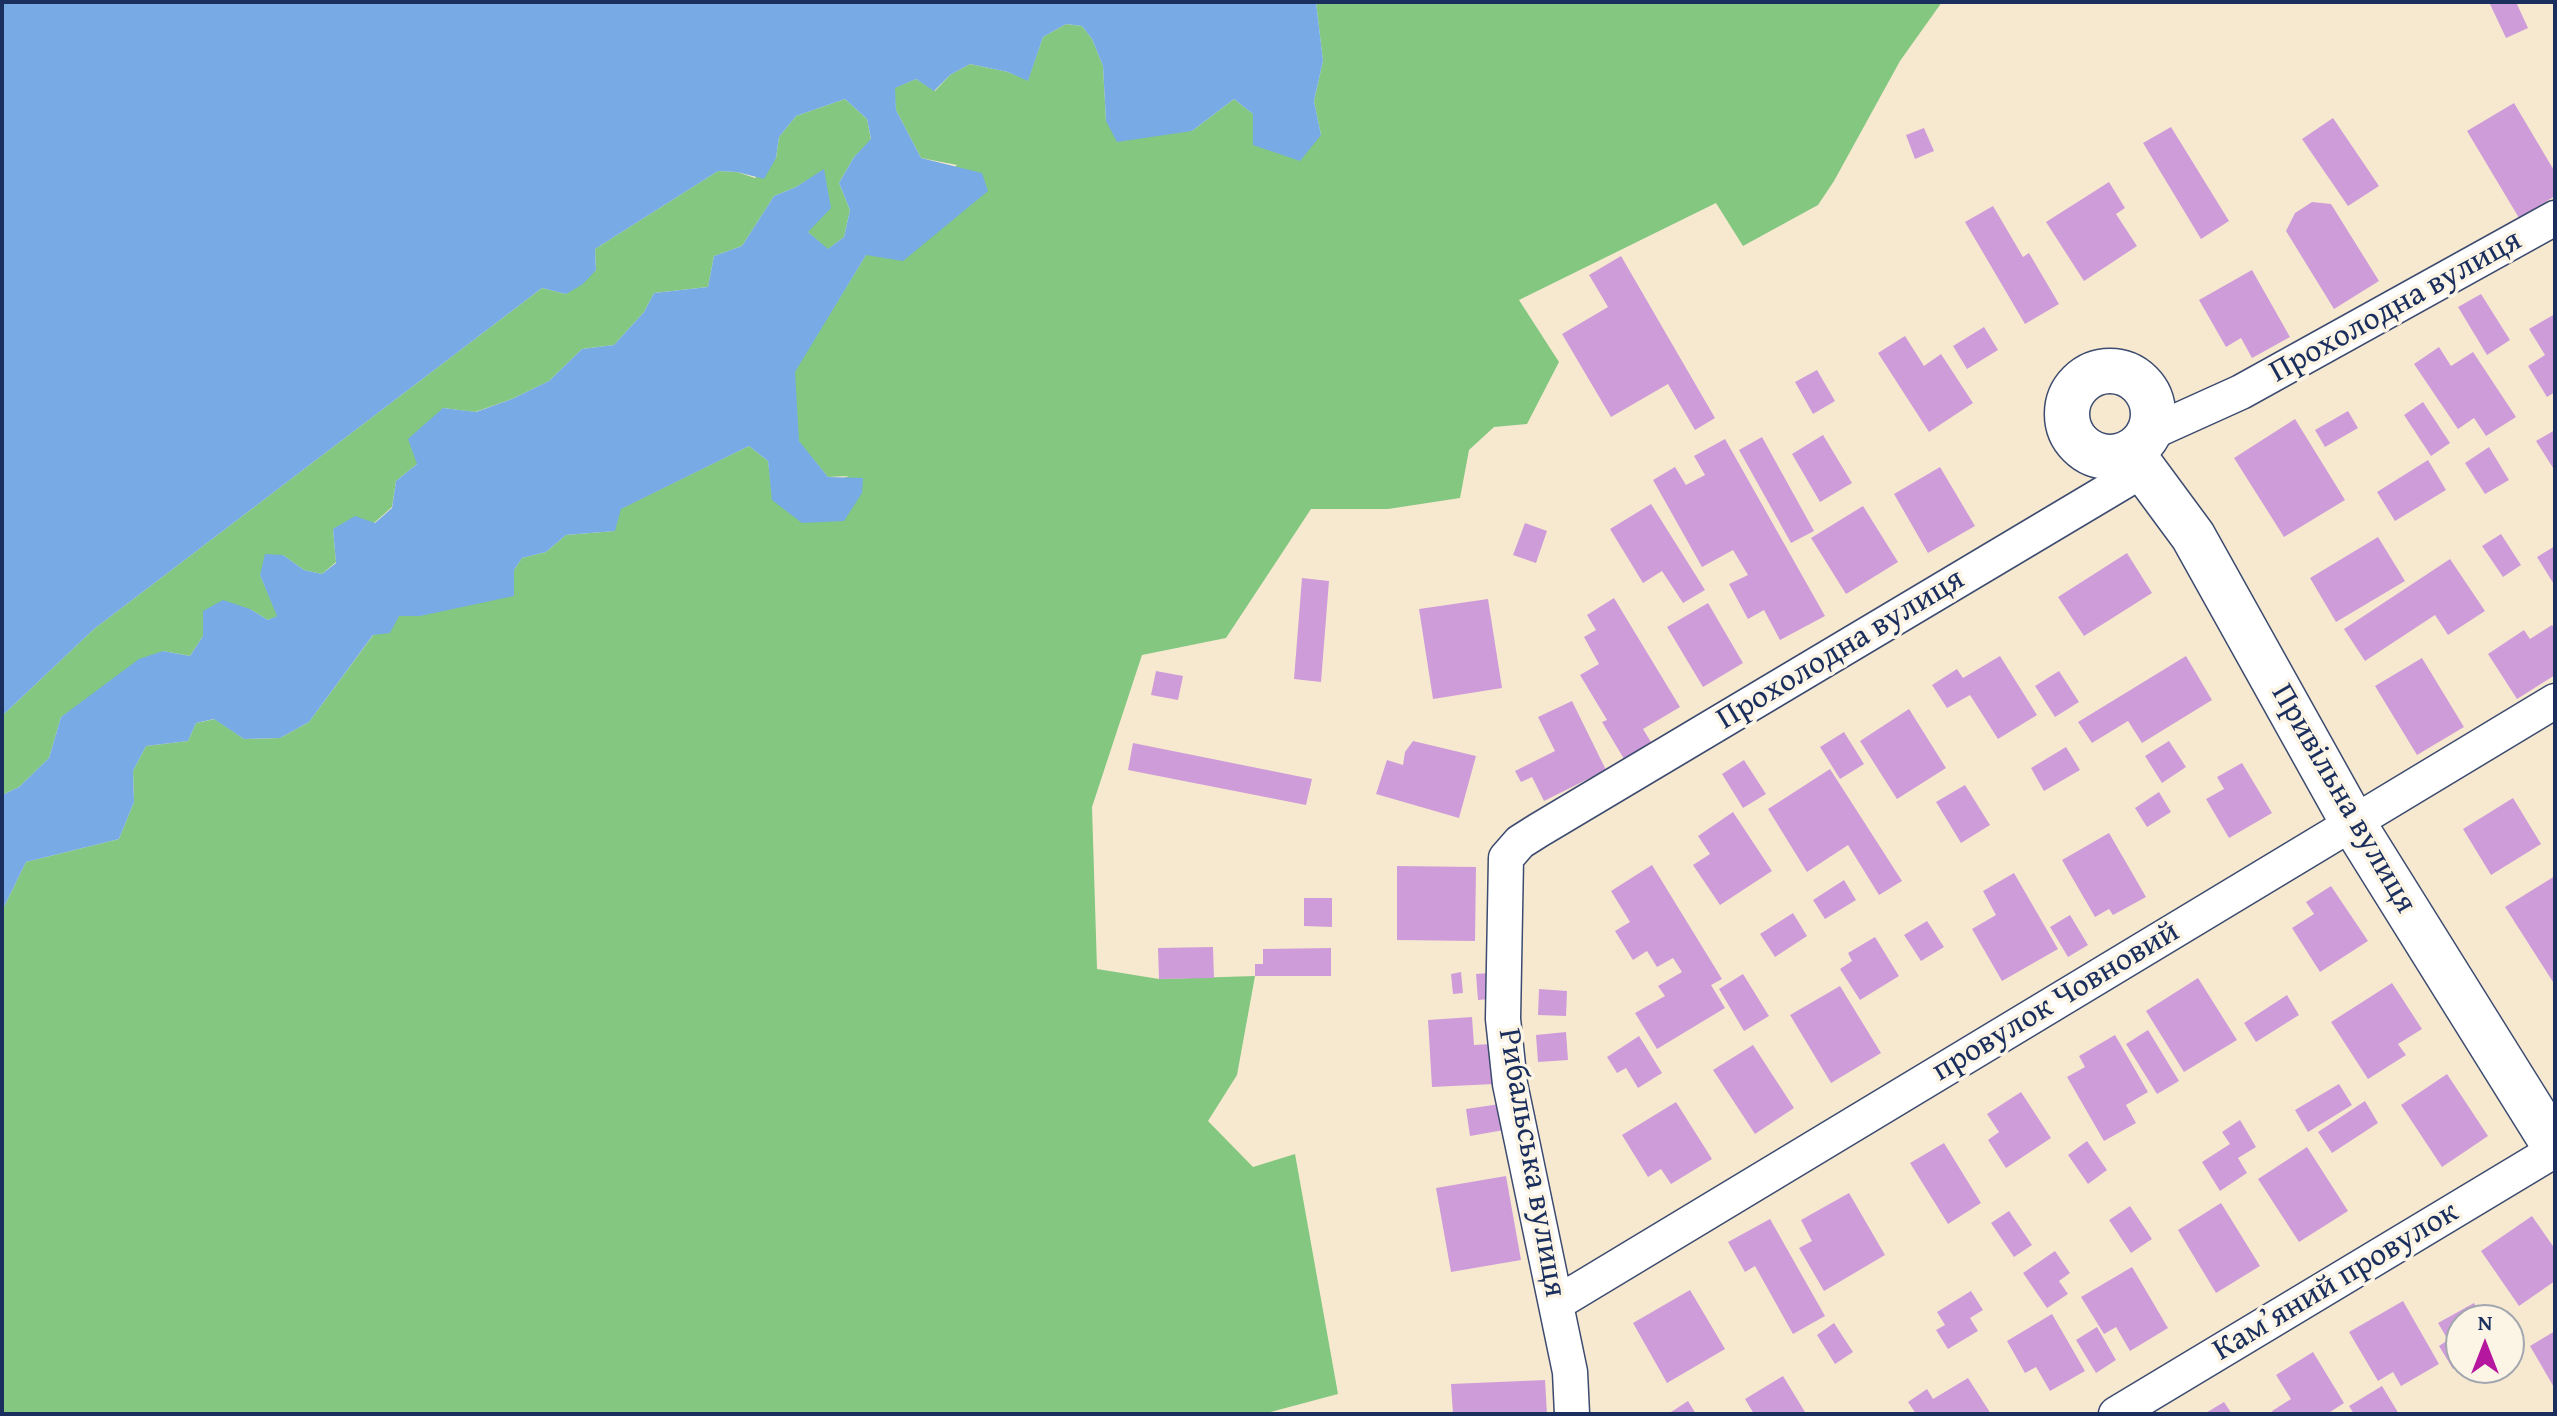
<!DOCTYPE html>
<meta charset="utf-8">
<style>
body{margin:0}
#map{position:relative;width:2557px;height:1416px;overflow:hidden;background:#f7e9d0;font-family:"Gentium Book Plus",serif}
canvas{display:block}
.frame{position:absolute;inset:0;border:4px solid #1b2f5e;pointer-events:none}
.north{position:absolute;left:2445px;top:1304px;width:80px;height:80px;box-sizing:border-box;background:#fcf5e5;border:2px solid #a2a6af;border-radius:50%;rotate:0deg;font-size:22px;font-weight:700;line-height:32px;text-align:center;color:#1b2f5e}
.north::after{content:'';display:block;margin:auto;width:28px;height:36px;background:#b5179e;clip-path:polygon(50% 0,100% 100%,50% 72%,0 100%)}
</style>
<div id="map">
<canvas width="2557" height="1416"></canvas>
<div class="frame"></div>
<div class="north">N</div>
</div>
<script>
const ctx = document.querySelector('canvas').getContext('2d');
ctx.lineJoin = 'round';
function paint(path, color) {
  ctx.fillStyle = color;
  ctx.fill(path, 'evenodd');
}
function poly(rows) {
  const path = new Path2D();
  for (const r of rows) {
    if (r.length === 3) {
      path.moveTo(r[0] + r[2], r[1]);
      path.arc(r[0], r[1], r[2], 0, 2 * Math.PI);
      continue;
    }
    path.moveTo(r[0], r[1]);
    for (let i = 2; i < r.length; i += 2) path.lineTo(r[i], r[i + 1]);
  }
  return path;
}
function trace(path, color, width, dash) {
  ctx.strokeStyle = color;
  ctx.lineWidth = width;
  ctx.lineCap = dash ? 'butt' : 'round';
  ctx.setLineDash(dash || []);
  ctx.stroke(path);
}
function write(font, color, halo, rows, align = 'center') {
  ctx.font = font + ' "Gentium Book Plus",serif';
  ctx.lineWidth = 7;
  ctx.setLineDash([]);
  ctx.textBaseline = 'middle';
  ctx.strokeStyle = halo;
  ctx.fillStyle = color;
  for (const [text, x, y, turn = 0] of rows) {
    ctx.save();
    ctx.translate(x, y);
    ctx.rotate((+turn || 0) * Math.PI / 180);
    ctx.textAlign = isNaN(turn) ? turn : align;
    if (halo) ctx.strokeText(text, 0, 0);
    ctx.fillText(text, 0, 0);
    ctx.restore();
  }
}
paint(poly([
 [1316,2,1942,2,1900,61,1834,181,1818,205,1743,246,1716,203,1519,300,1559,362,1527,424,1494,427,1469,450,1460,498,1388,509,1311,509,1226,638,1142,655,1092,807,1097,969,1159,979,1255,976,1237,1075,1208,1121,1253,1167,1295,1154,1338,1394,1263,1414,2,1414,2,911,26,862,119,839,134,802,133,771,146,746,188,741,196,723,215,719,244,739,280,738,309,722,374,634,399,616,420,616,514,570,522,558,546,552,566,535,614,531,620,509,749,446,768,461,773,500,849,476,828,477,798,441,794,372,866,255,957,165,921,158,896,110,894,88,916,79,935,91,950,75,970,64,1008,72,1028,80,1043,37,1066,24,1082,26,1092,39,1103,66,1106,121,1192,131,1234,99,1253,114,1321,135,1314,101,1323,61],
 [845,99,867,119,871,140,854,157,839,183,850,210,844,237,827,250,808,232,824,170,796,187,774,196,742,246,714,256,708,287,654,293,644,312,614,345,582,349,549,381,512,399,475,412,443,408,417,464,396,481,392,507,374,523,333,529,336,562,322,574,304,570,283,555,260,575,278,616,268,620,250,609,203,636,190,656,163,651,61,717,49,758,19,787,2,795,2,716,94,629,542,288,566,294,596,270,595,249,718,171,737,172,755,178,776,158,779,137,796,116]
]), '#83c781');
paint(poly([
 [2,2,1316,2,1323,61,1314,101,1321,135,1300,161,1253,145,1253,114,1234,99,1192,131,1117,142,1106,121,1103,66,1092,39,1082,26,1066,24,1043,37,1028,81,1008,72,970,64,950,75,934,91,916,79,895,88,896,110,921,158,982,173,988,191,903,261,866,255,795,372,799,441,828,477,863,478,862,493,844,521,802,523,772,500,768,461,749,446,621,509,615,531,566,535,546,552,522,558,514,570,514,596,420,616,399,616,390,633,373,635,309,722,280,738,244,739,214,719,196,723,188,741,146,746,133,771,134,802,119,839,26,862,2,911,2,795,19,787,49,758,61,717,139,659,163,651,190,656,203,636,203,611,223,600,250,609,268,620,277,616,260,575,265,554,283,555,304,570,322,574,336,563,333,529,355,516,375,523,392,508,396,481,417,464,408,439,443,408,476,412,512,399,549,381,582,349,614,345,644,312,654,293,708,287,714,256,742,246,774,196,796,187,824,169,831,208,808,232,828,249,844,237,850,210,839,183,854,157,871,139,867,119,845,99,796,116,779,137,776,158,764,179,737,172,718,171,595,249,596,270,583,284,566,294,542,288,94,629,2,716]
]), '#78abe5');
paint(poly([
 [2489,2,2516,2,2528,28,2506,38],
 [2514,103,2555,172,2555,196,2519,218,2467,131],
 [2333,118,2379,186,2348,206,2302,139],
 [2171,127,2229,221,2201,239,2143,143],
 [1924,128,1934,151,1915,159,1906,135],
 [2109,182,2125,208,2116,214,2137,246,2084,281,2046,222],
 [2312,202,2331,204,2379,281,2334,309,2286,231,2295,213],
 [1993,206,2023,257,2029,253,2059,304,2025,324,1965,222],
 [1621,256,1715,418,1695,430,1668,384,1611,417,1562,334,1608,307,1589,275],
 [2252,270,2290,337,2252,358,2241,338,2226,347,2199,300],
 [2481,294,2510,340,2487,355,2458,307],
 [2555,314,2555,392,2547,397,2528,366,2545,355,2529,329],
 [1984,327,1998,350,1967,369,1953,346],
 [1905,336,1924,366,1941,354,1973,403,1929,432,1878,353],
 [2439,347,2451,366,2473,352,2516,417,2486,436,2474,418,2458,429,2414,364],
 [1817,370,1835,401,1813,414,1795,382],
 [2423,402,2450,443,2431,456,2404,415],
 [2348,411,2358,428,2325,447,2315,430],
 [2295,419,2345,500,2284,537,2234,458],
 [2555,430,2555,471,2536,441],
 [1823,435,1852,483,1820,502,1792,454],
 [1762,437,1814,531,1791,543,1739,450],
 [1725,439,1825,616,1780,640,1764,610,1748,619,1729,584,1748,575,1733,550,1702,567,1653,480,1675,467,1686,485,1705,475,1694,456],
 [2489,447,2509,480,2485,494,2465,463],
 [2428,460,2446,490,2395,521,2377,492],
 [1940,467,1975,526,1928,553,1894,494],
 [1651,504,1705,590,1683,603,1662,571,1643,583,1610,529],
 [1863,506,1898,562,1846,594,1811,538],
 [1525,523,1547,531,1536,563,1513,555],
 [2501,534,2521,565,2503,577,2482,546],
 [2378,537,2405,581,2336,622,2310,578],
 [2555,546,2555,586,2537,557],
 [2127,553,2152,593,2084,636,2058,597],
 [2450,559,2485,611,2448,635,2435,615,2365,661,2344,629],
 [1302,578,1329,581,1321,682,1294,679],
 [1614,598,1680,707,1643,729,1651,742,1624,759,1602,722,1607,720,1580,675,1599,664,1584,637,1596,630,1587,615],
 [1488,599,1502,688,1433,699,1419,609],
 [1708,603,1743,663,1703,687,1667,627],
 [2552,625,2555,629,2555,675,2517,699,2488,654,2524,630,2530,639],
 [2000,656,2037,715,1998,739,1970,695,1947,708,1932,685,1957,669,1963,678],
 [2186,656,2212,700,2142,743,2128,721,2092,743,2078,722],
 [2422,658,2464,727,2417,755,2375,686],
 [1156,671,1183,676,1178,700,1151,695],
 [2059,671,2079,702,2055,717,2035,686],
 [1572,701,1606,770,1544,801,1532,777,1521,782,1515,771,1555,751,1538,717],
 [1909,709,1946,768,1897,799,1860,741],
 [1844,732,1864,764,1840,779,1820,747],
 [1413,741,1476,756,1459,818,1376,794,1387,760,1403,765,1405,752],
 [2169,741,2186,767,2162,783,2145,756],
 [1133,743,1312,779,1306,805,1128,770],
 [2066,747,2080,770,2044,791,2031,768],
 [1744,760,1766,794,1743,808,1722,774],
 [2242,763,2272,813,2229,838,2206,799,2224,789,2217,777],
 [1830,769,1902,881,1879,895,1848,845,1807,872,1768,809],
 [1965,785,1990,825,1961,843,1936,802],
 [2159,792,2171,812,2147,827,2135,808],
 [2513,798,2541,844,2491,875,2463,829],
 [1733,812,1772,871,1720,905,1693,865,1710,854,1698,836],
 [2109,833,2146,897,2113,915,2109,909,2095,917,2062,860],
 [1652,865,1722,979,1711,985,1725,1008,1657,1049,1635,1013,1665,996,1658,986,1682,972,1673,958,1657,967,1647,951,1633,960,1615,931,1630,922,1611,891],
 [1397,866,1476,867,1475,941,1397,940],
 [2014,873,2058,949,2002,981,1972,929,1996,915,1983,891],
 [2555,876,2555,985,2505,907],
 [1844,880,1856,900,1825,919,1813,900],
 [2331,886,2368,941,2320,972,2292,928,2314,914,2306,902],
 [1304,898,1332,898,1332,927,1304,926],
 [1793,913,1807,936,1775,957,1760,934],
 [2070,915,2088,945,2068,957,2050,927],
 [1927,921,1944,947,1921,961,1904,935],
 [1875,937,1899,976,1860,1000,1840,969,1852,961,1848,953],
 [1213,947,1214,978,1159,979,1158,948],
 [1331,948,1331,976,1255,976,1255,964,1263,964,1263,949],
 [1461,972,1463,993,1453,994,1451,974],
 [1489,973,1490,999,1478,1000,1476,974],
 [1743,974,1769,1016,1744,1031,1719,989],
 [2198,978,2237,1040,2184,1072,2146,1011],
 [2392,983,2422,1029,2398,1044,2406,1055,2368,1079,2331,1022],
 [1840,986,1881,1053,1831,1083,1790,1015],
 [1539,989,1567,991,1566,1016,1538,1015],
 [2287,995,2299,1015,2256,1042,2244,1023],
 [1472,1017,1474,1045,1491,1044,1494,1084,1432,1087,1428,1020],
 [2148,1030,2179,1081,2157,1094,2126,1044],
 [1566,1032,1568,1060,1538,1062,1536,1035],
 [2115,1035,2148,1092,2126,1105,2136,1123,2104,1141,2067,1077,2085,1067,2079,1056],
 [1639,1036,1662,1073,1638,1088,1626,1068,1617,1073,1607,1057],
 [1753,1045,1794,1108,1755,1134,1713,1070],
 [2447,1074,2488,1136,2442,1167,2401,1105],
 [2339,1084,2352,1105,2308,1132,2295,1110],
 [2021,1092,2051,1138,2006,1168,1988,1140,1999,1132,1987,1114],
 [2365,1101,2378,1123,2332,1153,2318,1132],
 [1676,1102,1712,1159,1671,1184,1661,1169,1648,1177,1622,1135],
 [1500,1104,1504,1130,1470,1136,1466,1109],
 [2240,1120,2256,1147,2238,1158,2247,1173,2220,1191,2202,1162,2230,1144,2222,1132],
 [2087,1141,2107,1170,2088,1184,2068,1155],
 [1944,1143,1981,1203,1948,1224,1910,1163],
 [2307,1147,2348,1211,2299,1242,2258,1179],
 [1506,1176,1521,1260,1451,1272,1436,1188],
 [1849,1193,1885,1255,1824,1291,1799,1248,1812,1241,1801,1220],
 [2221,1203,2260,1266,2216,1293,2178,1230],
 [2130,1206,2152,1239,2131,1253,2109,1220],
 [2009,1211,2032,1245,2014,1257,1991,1223],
 [2532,1216,2555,1249,2555,1281,2519,1306,2481,1251],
 [1770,1219,1825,1316,1793,1334,1755,1266,1745,1272,1728,1242],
 [2055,1251,2070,1273,2059,1281,2068,1294,2047,1308,2023,1273],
 [2132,1267,2168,1328,2130,1351,2116,1327,2104,1334,2081,1297],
 [1690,1290,1725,1349,1667,1383,1633,1323],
 [1971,1291,1983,1310,1970,1318,1978,1331,1948,1349,1936,1330,1945,1325,1937,1312],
 [2403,1301,2439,1364,2401,1386,2393,1372,2378,1381,2349,1332],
 [2474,1303,2484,1320,2461,1320,2461,1364,2453,1369,2439,1346,2448,1340,2438,1323],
 [2052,1314,2085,1371,2050,1391,2036,1367,2025,1373,2007,1341],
 [1834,1323,1853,1352,1835,1364,1817,1335],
 [2097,1327,2116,1360,2096,1373,2076,1340],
 [2555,1331,2555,1389,2530,1346],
 [2313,1352,2344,1403,2327,1414,2274,1414,2272,1411,2291,1399,2276,1375],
 [1783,1376,1805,1412,1754,1414,1745,1399],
 [1968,1378,1991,1414,1916,1414,1908,1402,1927,1389,1933,1399],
 [1545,1380,1547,1414,1453,1414,1451,1384],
 [2382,1386,2399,1414,2354,1414,2349,1406],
 [1688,1401,1696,1414,1668,1414],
 [2224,1402,2232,1414,2204,1414]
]), '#ce9dd9');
const minor = poly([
 [2148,434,2241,392,2555,218],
 [1557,1303,2555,701],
 [1572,1414,1570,1372,1510,1084,1503,1019,1506,858,1520,842,1539,830,2143,470],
 [2116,1414,2555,1150]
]);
const tertiary = poly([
 [2110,414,43],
 [2131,452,2193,536,2353,823,2555,1147]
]);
trace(minor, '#3c4b6f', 37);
trace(tertiary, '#3c4b6f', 47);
trace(minor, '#fff', 34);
trace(tertiary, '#fff', 44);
write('32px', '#1b2f5e', '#fcf5e5', [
 ["Прохолодна вулиця",2396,307,-29],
 ["Прохолодна вулиця",1841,650,-31],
 ["Привільна вулиця",2343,799,60],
 ["провулок Човновий",2056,1002,-31],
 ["Рибальська вулиця",1531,1163,80],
 ["Камʼяний провулок",2336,1282,-31]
]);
</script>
